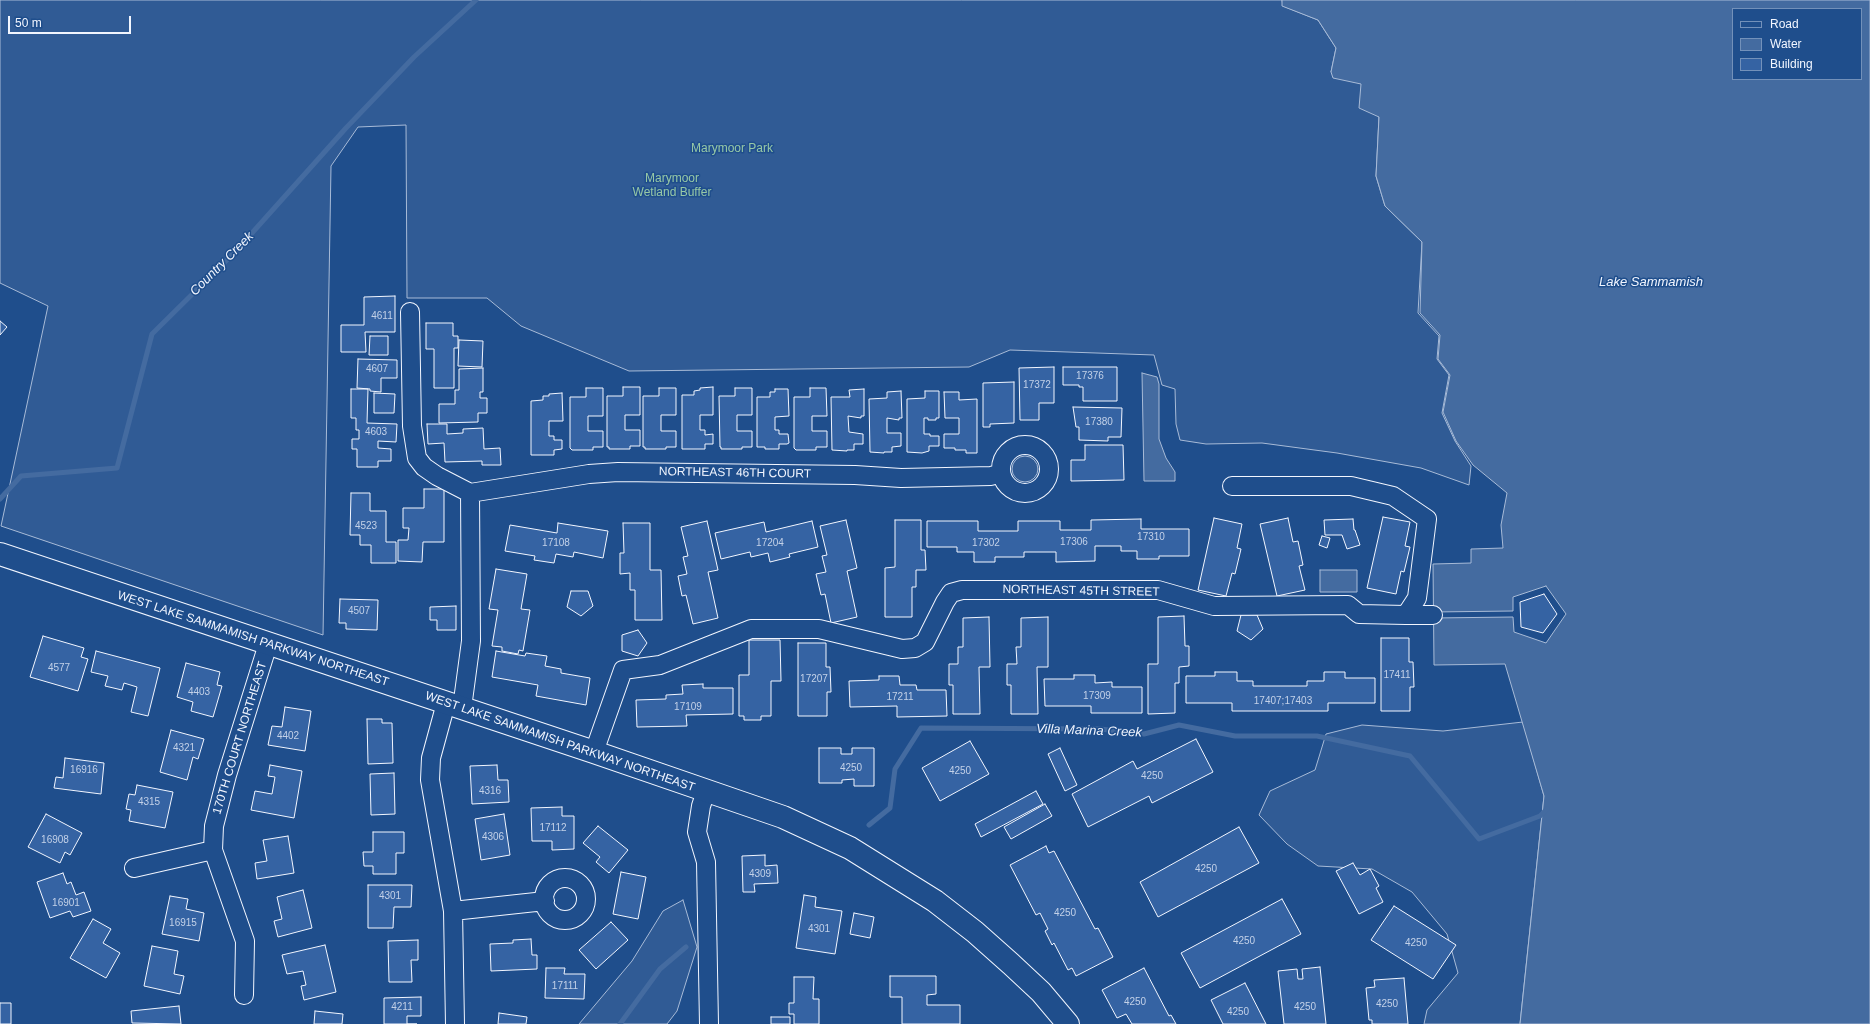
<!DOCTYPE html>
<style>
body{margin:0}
#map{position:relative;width:1870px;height:1024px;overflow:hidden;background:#1f4e8c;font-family:Arial,sans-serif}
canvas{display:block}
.legend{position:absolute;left:1732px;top:8px;width:130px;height:72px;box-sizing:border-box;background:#1f4e8c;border:1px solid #7391ba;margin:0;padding:5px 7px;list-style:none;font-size:12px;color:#f2f6ff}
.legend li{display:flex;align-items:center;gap:8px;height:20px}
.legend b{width:20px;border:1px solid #7391ba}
.scale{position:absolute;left:8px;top:16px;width:123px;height:18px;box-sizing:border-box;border:2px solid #f2f6ff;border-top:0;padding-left:5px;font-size:12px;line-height:14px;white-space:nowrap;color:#f2f6ff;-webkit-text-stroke:3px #1f4e8c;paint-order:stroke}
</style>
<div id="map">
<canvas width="1870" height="1024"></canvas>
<ul class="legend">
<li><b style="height:5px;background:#1f4e8c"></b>Road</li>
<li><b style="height:11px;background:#446ba0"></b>Water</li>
<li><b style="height:11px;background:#3563a3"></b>Building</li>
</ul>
<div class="scale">50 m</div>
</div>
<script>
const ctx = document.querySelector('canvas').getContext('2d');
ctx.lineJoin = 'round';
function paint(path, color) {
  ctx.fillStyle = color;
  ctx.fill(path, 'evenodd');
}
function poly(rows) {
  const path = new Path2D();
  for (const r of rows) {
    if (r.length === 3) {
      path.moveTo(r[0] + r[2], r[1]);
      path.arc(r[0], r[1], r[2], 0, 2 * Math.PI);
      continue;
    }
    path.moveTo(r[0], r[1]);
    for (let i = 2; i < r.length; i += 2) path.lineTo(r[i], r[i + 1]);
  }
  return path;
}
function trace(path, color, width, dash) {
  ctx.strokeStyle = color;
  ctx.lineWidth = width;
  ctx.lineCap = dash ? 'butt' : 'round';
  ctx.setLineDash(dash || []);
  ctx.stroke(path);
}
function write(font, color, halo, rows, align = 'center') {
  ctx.font = font + ' Arial,sans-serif';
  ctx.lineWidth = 3;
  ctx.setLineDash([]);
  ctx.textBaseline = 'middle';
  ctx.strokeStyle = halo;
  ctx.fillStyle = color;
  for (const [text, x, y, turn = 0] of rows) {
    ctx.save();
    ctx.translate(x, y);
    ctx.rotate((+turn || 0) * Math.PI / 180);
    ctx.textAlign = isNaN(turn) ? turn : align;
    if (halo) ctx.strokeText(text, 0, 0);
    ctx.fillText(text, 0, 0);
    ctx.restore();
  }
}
const built = poly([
 [0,0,1282,0,1283,6,1318,20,1336,48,1331,72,1362,84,1379,117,1376,176,1385,206,1422,242,1418,313,1439,336,1437,359,1449,375,1442,413,1455,441,1471,466,1469,485,1421,468,1337,453,1262,443,1206,444,1180,440,1176,424,1175,389,1162,385,1154,355,1010,350,969,367,629,371,521,326,487,298,407,298,406,125,358,127,331,166,323,635,1,526,48,306,0,283,0,0],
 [1025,469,13],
 [1523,722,1544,796,1520,1024,1424,1024,1427,1010,1458,973,1447,934,1412,892,1372,869,1318,866,1287,844,1259,815,1270,791,1315,770,1326,734,1362,725,1443,731,1523,722],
 [683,900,697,947,677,1011,667,1024,579,1024,632,961,663,911,683,900]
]);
paint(built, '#305b95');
trace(built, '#a8bbd7', 1);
const water = poly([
 [1282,0,1870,0,1870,1024,1520,1024,1544,796,1505,664,1434,665,1433,564,1471,563,1471,549,1503,548,1501,525,1507,493,1473,465,1456,441,1443,412,1450,375,1438,359,1440,335,1420,313,1422,242,1385,206,1376,176,1379,117,1359,108,1361,84,1333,78,1331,72,1336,48,1318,20,1282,6,1282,0],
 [1733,9,1861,9,1861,79,1733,79,1733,9],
 [1142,373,1157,377,1159,384,1159,439,1166,458,1175,472,1175,481,1144,481,1142,373],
 [1320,570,1357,570,1357,592,1320,592,1320,570]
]);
paint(water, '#446ba0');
trace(water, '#a8bbd7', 1);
const pier = poly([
 [1546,586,1566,614,1546,643,1514,632,1513,617,1433,618,1433,612,1513,611,1513,597,1546,586]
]);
paint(pier, '#1f4e8c');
trace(pier, '#a8bbd7', 1);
trace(poly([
 [0,499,21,476,117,468,152,334,235,252,346,128,414,57,476,0],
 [869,825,890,808,895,769,921,728,1100,729,1144,734,1179,725,1235,736,1317,736,1410,756,1479,839,1540,816,1547,809],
 [620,1024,660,969,686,947]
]), '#446ba0', 5);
const building = poly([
 [395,296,395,332,365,332,366,352,341,352,341,325,364,325,364,297,395,296],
 [0,321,7,327,0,335,0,321],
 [426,323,453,323,453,336,458,336,458,348,454,348,454,388,434,388,434,349,426,349,426,323],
 [370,336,388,336,388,355,369,355,370,336],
 [459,340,483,341,482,367,458,366,459,340],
 [358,359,397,360,397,378,381,378,381,392,370,391,370,389,357,388,358,359],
 [1054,367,1054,403,1039,403,1039,420,1020,420,1019,368,1054,367],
 [1063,367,1117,367,1117,401,1083,401,1083,387,1079,387,1079,385,1063,385,1063,367],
 [483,368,483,392,480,392,480,398,487,398,487,413,478,413,478,422,439,423,439,404,455,404,455,390,459,390,459,369,483,368],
 [1014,382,1014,423,990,424,990,427,983,427,983,383,1014,382],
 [623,387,640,387,640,415,625,415,625,430,640,430,640,446,630,446,630,449,609,449,609,447,607,447,607,396,623,396,623,387],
 [713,387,713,415,700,415,700,430,705,430,705,435,713,434,713,444,705,444,705,449,682,449,682,395,694,395,694,391,700,390,700,388,713,387],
 [586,388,603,388,603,416,588,416,588,431,603,431,603,447,593,447,593,450,572,450,570,448,570,397,586,397,586,388],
 [659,388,676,388,676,415,661,415,661,431,676,431,676,447,666,447,666,449,645,449,645,447,643,447,643,396,659,396,659,388],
 [735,388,752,388,752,415,737,415,737,431,752,431,752,447,742,447,742,449,721,449,721,447,720,447,719,396,735,396,735,388],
 [810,388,826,388,827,416,812,416,812,431,827,431,827,447,816,447,816,450,796,450,794,448,794,397,810,397,810,388],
 [351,389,368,389,367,423,397,424,396,442,378,441,378,448,391,449,391,461,378,461,378,467,357,467,357,449,352,449,352,439,359,439,359,430,356,430,356,418,351,418,351,389],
 [775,389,788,389,789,416,775,417,775,430,779,430,779,434,788,434,789,443,787,444,779,444,779,449,765,449,765,447,757,447,757,397,770,397,770,392,775,392,775,389],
 [864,389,864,416,861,416,861,418,848,416,849,432,863,434,863,444,854,444,854,450,847,450,847,451,832,450,831,397,850,397,849,390,864,389],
 [901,391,902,418,899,418,899,420,887,418,887,433,901,433,901,446,892,447,892,452,884,452,884,453,870,452,869,399,887,398,887,392,901,391],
 [925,391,939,391,939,418,936,418,936,420,928,420,928,418,924,418,924,434,930,434,930,436,939,436,939,446,929,446,929,451,922,453,907,452,907,399,925,398,925,391],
 [944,392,959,392,959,400,977,399,977,453,966,453,966,450,955,450,955,448,944,448,944,434,959,434,959,418,945,418,944,392],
 [374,393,395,394,394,413,374,413,374,393],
 [562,393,563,421,549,421,549,436,554,436,554,440,562,440,562,449,554,450,554,455,531,455,531,401,543,400,543,396,549,396,549,394,562,393],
 [1073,407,1122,408,1121,437,1108,437,1108,441,1079,440,1079,427,1076,427,1073,407],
 [427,424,447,424,447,434,463,433,463,429,483,428,484,449,500,448,501,465,482,465,482,461,445,462,444,443,428,444,427,424],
 [1085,445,1123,445,1124,480,1071,481,1071,460,1085,460,1085,445],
 [424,489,444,489,444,542,423,542,422,562,398,561,398,540,408,540,409,528,403,528,403,508,424,508,424,489],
 [351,493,370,493,370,511,386,511,386,542,396,542,396,563,371,563,371,545,360,545,360,535,350,535,351,493],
 [1383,517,1410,522,1405,546,1410,547,1404,572,1401,571,1396,594,1367,588,1383,517],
 [1214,518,1242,524,1237,548,1241,549,1235,574,1232,573,1226,596,1198,590,1214,518],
 [1288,518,1293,542,1298,541,1303,565,1299,566,1305,590,1277,596,1260,524,1288,518],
 [1141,519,1141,529,1189,529,1189,556,1159,556,1159,559,1137,559,1137,551,1121,551,1121,546,1095,546,1095,561,1056,562,1056,552,1024,552,1024,557,995,557,995,562,974,562,974,552,957,552,957,547,927,547,927,521,978,521,978,531,1018,531,1018,521,1060,521,1060,530,1091,530,1091,520,1141,519],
 [1353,519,1354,530,1355,530,1360,545,1347,549,1342,535,1325,535,1324,520,1353,519],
 [846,520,857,568,847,571,857,617,831,623,825,594,821,595,816,574,826,572,822,556,827,555,820,526,846,520],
 [895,520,921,520,921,550,925,550,926,570,916,570,916,587,912,587,912,617,885,617,885,568,895,567,895,520],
 [707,521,718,570,708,572,718,618,693,624,686,595,682,596,678,576,687,574,683,557,688,556,681,527,707,521],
 [812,521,818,547,789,554,790,557,770,562,768,553,751,557,750,552,721,559,715,533,764,522,766,532,812,521],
 [558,523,608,531,603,558,574,552,573,557,556,554,554,563,534,560,535,556,505,551,510,525,557,533,558,523],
 [623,523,650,523,650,570,661,570,662,620,635,620,635,590,630,590,630,573,620,574,620,553,624,553,623,523],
 [1322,536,1330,538,1327,548,1319,545,1322,536],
 [496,569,527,574,521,609,530,610,523,651,519,650,518,654,502,651,502,647,492,646,498,610,489,609,496,569],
 [571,591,588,591,593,606,581,616,567,607,571,591],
 [1544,594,1557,614,1543,633,1521,627,1520,602,1544,594],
 [340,599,378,600,377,630,346,629,346,623,339,623,340,599],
 [456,606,456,630,437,630,437,620,430,620,430,607,456,606],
 [1241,615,1257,615,1263,629,1251,640,1237,631,1241,615],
 [1184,616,1185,646,1189,646,1189,666,1179,667,1179,683,1175,683,1175,713,1148,714,1148,664,1158,664,1158,617,1184,616],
 [989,617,990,667,979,667,980,714,953,714,953,685,949,685,949,664,958,664,958,647,963,647,963,618,989,617],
 [1048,617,1048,667,1037,667,1038,714,1011,714,1011,685,1007,685,1007,664,1017,664,1016,647,1021,647,1021,618,1048,617],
 [638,630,647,643,638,656,622,651,622,635,638,630],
 [43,636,84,648,81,657,88,659,78,691,30,677,43,636],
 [1381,638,1409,638,1409,662,1413,662,1414,687,1410,687,1410,711,1381,711,1381,638],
 [749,640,780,640,781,681,771,681,771,716,761,716,761,720,744,720,744,716,739,716,739,675,749,675,749,640],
 [798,643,826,643,826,667,830,667,831,692,827,692,827,716,798,716,798,643],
 [96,651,160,668,148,716,131,712,137,687,124,683,122,690,105,686,108,676,91,672,96,651],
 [496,651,525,656,526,653,547,656,545,666,561,669,561,673,590,678,586,705,536,696,538,685,492,677,496,651],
 [186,663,220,672,217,685,222,686,213,717,191,711,193,702,177,697,186,663],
 [1215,672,1237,672,1237,681,1253,681,1253,686,1307,686,1307,681,1324,681,1324,672,1345,672,1345,678,1375,678,1375,703,1328,703,1328,711,1232,711,1232,703,1186,703,1186,676,1215,676,1215,672],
 [1074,675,1095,675,1095,683,1112,682,1112,687,1142,687,1142,713,1091,713,1091,706,1045,706,1044,679,1074,679,1074,675],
 [879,676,899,676,900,685,916,685,917,690,946,690,947,716,897,717,897,706,850,707,849,681,879,680,879,676],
 [703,684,703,688,733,688,733,714,686,715,687,726,637,727,636,700,666,699,666,695,683,694,682,685,703,684],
 [285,707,311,711,305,751,268,745,272,726,282,727,285,707],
 [367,719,382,719,382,723,392,723,393,763,368,764,367,719],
 [171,730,204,739,198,759,193,757,187,780,160,772,171,730],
 [1196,739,1213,772,1152,803,1149,796,1088,827,1072,794,1133,761,1137,769,1196,739],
 [970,741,989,774,940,801,922,768,970,741],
 [819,748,841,748,841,754,852,754,852,748,874,748,874,786,854,786,854,779,842,780,842,783,819,783,819,748],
 [1060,748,1077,785,1065,791,1048,754,1060,748],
 [65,758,104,763,101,794,54,788,56,777,63,778,65,758],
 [270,765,302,771,294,818,251,810,255,791,272,794,275,777,268,776,270,765],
 [497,765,498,780,508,780,509,802,472,804,470,766,497,765],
 [394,773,395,814,371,815,370,774,394,773],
 [137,785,173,792,165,828,129,821,131,810,126,809,129,794,135,795,137,785],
 [1036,791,1043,804,981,837,975,824,1036,791],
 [1045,804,1052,816,1011,839,1004,827,1045,804],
 [562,807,562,816,574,816,574,849,552,850,552,841,532,841,531,808,562,807],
 [46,814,82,833,70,855,65,852,60,863,28,847,46,814],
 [504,814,510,855,481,860,475,819,504,814],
 [598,826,628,850,609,873,596,862,600,857,583,843,598,826],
 [1239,827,1259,863,1158,917,1140,882,1239,827],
 [373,832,404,832,404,853,396,853,396,874,373,874,373,866,364,866,363,852,373,852,373,832],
 [288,836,294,873,257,879,255,863,267,861,263,840,288,836],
 [1046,846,1049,853,1054,851,1095,929,1098,928,1113,957,1076,976,1072,968,1068,970,1054,943,1052,945,1045,931,1048,929,1040,913,1036,915,1010,865,1046,846],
 [765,855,765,866,777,865,778,883,754,884,755,892,743,892,742,856,765,855],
 [1353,863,1360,875,1370,869,1379,886,1376,888,1383,902,1359,914,1336,871,1353,863],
 [621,872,646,877,638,919,613,914,621,872],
 [63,873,67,884,71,882,76,895,84,892,91,911,73,917,70,911,50,918,37,882,63,873],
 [368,885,412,885,411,907,394,907,393,928,368,928,368,885],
 [303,890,312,928,278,937,274,921,282,919,277,897,303,890],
 [804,895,816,897,815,907,842,911,835,954,796,948,804,895],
 [170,896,188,899,186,909,204,913,199,941,162,934,170,896],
 [1282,899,1301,934,1200,988,1181,953,1282,899],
 [1394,906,1456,945,1433,979,1371,940,1394,906],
 [854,913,874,917,870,938,850,934,854,913],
 [93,919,111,929,103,943,120,953,106,978,70,958,93,919],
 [611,922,628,940,596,969,579,950,611,922],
 [531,939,532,955,537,955,537,969,491,971,490,944,513,943,513,940,531,939],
 [418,940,418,960,411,960,412,982,389,982,388,941,418,940],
 [325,945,336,992,304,1000,301,986,306,985,303,971,287,974,282,955,325,945],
 [152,946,178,951,174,974,184,976,180,994,144,986,152,946],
 [1320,967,1326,1024,1284,1024,1278,971,1297,969,1298,979,1303,979,1302,969,1320,967],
 [546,968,565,968,564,974,585,974,584,999,545,998,546,968],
 [1144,968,1169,1016,1171,1015,1176,1024,1132,1024,1126,1014,1117,1018,1102,990,1144,968],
 [890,976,936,976,936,994,927,995,927,1005,960,1005,960,1024,902,1024,902,997,890,997,890,976],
 [794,977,814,977,813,999,819,999,819,1024,794,1024,794,1014,789,1014,789,1003,794,1003,794,977],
 [1404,978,1408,1024,1372,1024,1372,1020,1369,1020,1366,988,1375,987,1374,980,1404,978],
 [1245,983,1266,1024,1223,1024,1211,1000,1245,983],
 [421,997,421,1016,407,1016,407,1024,417,1024,384,1024,384,998,421,997],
 [0,1003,11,1003,11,1024,0,1024,0,1003],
 [179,1006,181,1024,132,1023,131,1011,179,1006],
 [315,1011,343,1014,342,1024,314,1024,315,1011],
 [499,1013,527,1017,526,1024,498,1024,499,1013],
 [771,1017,790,1017,790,1024,771,1024,771,1017]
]);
paint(building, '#3563a3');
trace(building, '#f2f6ff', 1);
const minor = poly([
 [410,312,412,426,417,458,424,467,437,476,470,493,471,641,462,708],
 [1025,469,24],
 [470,493,589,474,618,472,855,475,901,478,991,476,1001,473],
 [1406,615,1433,615],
 [446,703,431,758,430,780,453,911,455,1024],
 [594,752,623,670,660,665,751,629,819,629,902,649,915,648,925,642,945,602,951,593,962,590,1158,590,1214,606,1348,605,1359,614,1406,615,1417,598,1427,519,1393,496,1351,486,1232,486],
 [706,791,701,806,697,832,706,862,709,1024],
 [134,868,213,850],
 [565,899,21],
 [453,911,545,901],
 [244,995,245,941,213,850,214,826,227,775,268,644]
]);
const major = poly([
 [0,554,594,752,783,817,850,848,935,901,975,932,1011,964,1041,992,1068,1024]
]);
trace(minor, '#f2f6ff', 20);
trace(major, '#f2f6ff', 24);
trace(minor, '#1f4e8c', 18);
trace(major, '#1f4e8c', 22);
write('10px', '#c3d1e8', null, [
 ["4611",382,316],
 ["4607",377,369],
 ["17376",1090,376],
 ["17372",1037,385],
 ["17380",1099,422],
 ["4603",376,432],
 ["4523",366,526],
 ["17310",1151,537],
 ["17306",1074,542],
 ["17108",556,543],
 ["17204",770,543],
 ["17302",986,543],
 ["4507",359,611],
 ["4577",59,668],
 ["17411",1397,675],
 ["17207",814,679],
 ["4403",199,692],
 ["17309",1097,696],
 ["17211",900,697],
 ["17407;17403",1283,701],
 ["17109",688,707],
 ["4402",288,736],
 ["4321",184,748],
 ["4250",851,768],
 ["16916",84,770],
 ["4250",960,771],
 ["4250",1152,776],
 ["4316",490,791],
 ["4315",149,802],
 ["17112",553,828],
 ["4306",493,837],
 ["16908",55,840],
 ["4250",1206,869],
 ["4309",760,874],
 ["4301",390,896],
 ["16901",66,903],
 ["4250",1065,913],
 ["16915",183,923],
 ["4301",819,929],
 ["4250",1244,941],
 ["4250",1416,943],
 ["17111",565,986],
 ["4250",1135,1002],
 ["4250",1387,1004],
 ["4211",402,1007],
 ["4250",1305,1007],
 ["4250",1238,1012]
]);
write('12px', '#97c8a6', '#1f4e8c', [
 ["Marymoor Park",732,149],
 ["Marymoor",672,179],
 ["Wetland Buffer",672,193]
]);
write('12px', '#f2f6ff', '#1f4e8c', [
 ["NORTHEAST 46TH COURT",735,473,1],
 ["NORTHEAST 45TH STREET",1081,591,1],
 ["WEST LAKE SAMMAMISH PARKWAY NORTHEAST",253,639,18],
 ["170TH COURT NORTHEAST",240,738,-73],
 ["WEST LAKE SAMMAMISH PARKWAY NORTHEAST",560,742,19]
]);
write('italic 13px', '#f2f6ff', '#1f4e8c', [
 ["Country Creek",222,264,-45],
 ["Lake Sammamish",1651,282],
 ["Villa Marina Creek",1089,731,2]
]);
</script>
